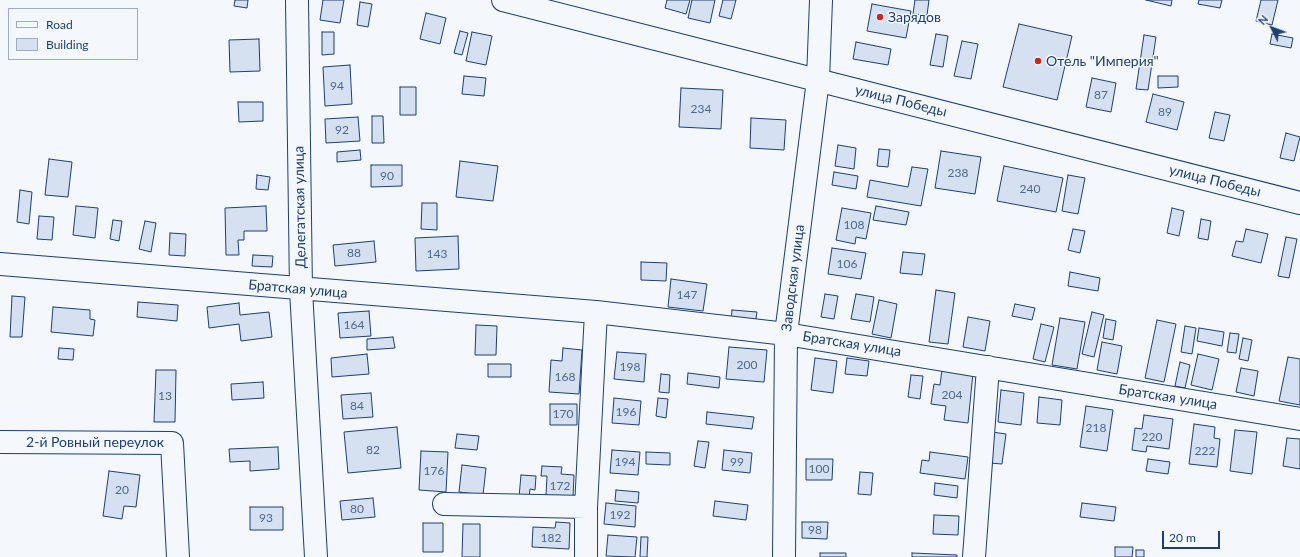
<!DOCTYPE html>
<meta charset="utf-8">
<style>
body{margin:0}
#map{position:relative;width:1300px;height:557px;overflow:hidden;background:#f4f7fb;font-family:Lato,sans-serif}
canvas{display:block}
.legend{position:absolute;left:8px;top:8px;width:130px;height:52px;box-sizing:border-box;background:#f4f7fb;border:1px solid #9eadc5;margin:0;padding:5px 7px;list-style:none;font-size:12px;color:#1d3f73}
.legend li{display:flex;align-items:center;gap:8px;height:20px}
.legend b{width:20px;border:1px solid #9eadc5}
.north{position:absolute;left:1252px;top:8px;width:40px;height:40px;-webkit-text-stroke:3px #f4f7fb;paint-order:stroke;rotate:312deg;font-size:11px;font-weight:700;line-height:16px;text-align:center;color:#1d3f73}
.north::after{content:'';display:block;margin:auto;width:14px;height:18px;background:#1d3f73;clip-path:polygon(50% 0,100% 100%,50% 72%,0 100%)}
.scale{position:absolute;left:1162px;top:531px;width:58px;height:18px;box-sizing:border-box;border:2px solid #1d3f73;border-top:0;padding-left:5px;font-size:12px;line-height:14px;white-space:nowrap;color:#1d3f73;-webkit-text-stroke:3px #f4f7fb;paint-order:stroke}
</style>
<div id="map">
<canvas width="1300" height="557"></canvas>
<ul class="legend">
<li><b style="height:5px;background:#f4f7fb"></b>Road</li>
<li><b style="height:11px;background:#d5e0f0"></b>Building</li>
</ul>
<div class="north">N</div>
<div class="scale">20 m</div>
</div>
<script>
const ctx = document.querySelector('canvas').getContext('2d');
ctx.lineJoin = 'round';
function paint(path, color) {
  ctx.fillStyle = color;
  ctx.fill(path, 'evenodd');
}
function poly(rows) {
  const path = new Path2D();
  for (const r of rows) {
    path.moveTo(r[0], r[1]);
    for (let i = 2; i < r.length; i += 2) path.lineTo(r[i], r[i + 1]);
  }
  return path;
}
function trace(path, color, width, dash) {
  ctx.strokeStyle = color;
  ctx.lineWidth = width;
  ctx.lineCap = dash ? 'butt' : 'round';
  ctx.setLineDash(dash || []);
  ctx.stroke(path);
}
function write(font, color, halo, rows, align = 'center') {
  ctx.font = font + ' Lato,sans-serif';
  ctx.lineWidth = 3;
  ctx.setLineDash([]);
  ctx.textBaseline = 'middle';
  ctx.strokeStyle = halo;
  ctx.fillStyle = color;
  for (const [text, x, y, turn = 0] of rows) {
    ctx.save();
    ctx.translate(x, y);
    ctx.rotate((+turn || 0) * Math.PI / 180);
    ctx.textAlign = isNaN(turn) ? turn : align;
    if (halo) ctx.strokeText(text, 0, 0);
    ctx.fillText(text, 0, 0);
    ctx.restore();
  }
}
const building = poly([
 [235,0,248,0,247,8,234,6,235,0],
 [323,0,344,0,340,23,320,20,323,0],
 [667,0,690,0,686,14,665,8,667,0],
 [692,0,715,0,710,23,688,18,692,0],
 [723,0,736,0,731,19,719,16,723,0],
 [915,0,929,0,927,15,913,14,915,0],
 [1146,0,1172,0,1171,6,1146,0],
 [1199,0,1222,0,1220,8,1198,4,1199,0],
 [1261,0,1278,0,1272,25,1256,21,1261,0],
 [360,2,372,4,368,27,357,25,360,2],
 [872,4,911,11,906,38,867,31,872,4],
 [426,13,446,18,440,44,420,39,426,13],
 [1019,24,1072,36,1057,100,1003,87,1019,24],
 [460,31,468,33,462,55,454,53,460,31],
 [322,32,334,32,334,54,322,55,322,32],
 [472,32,492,36,486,65,466,61,472,32],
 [936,34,948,36,943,67,930,65,936,34],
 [1272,34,1293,38,1291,48,1270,44,1272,34],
 [1144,35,1156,37,1148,90,1136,89,1144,35],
 [259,39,260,71,230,72,229,40,259,39],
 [962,41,978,44,971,79,954,76,962,41],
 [856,42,891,49,888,65,853,59,856,42],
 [350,65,352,104,325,106,323,67,350,65],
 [464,76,486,78,484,96,462,94,464,76],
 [1158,76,1178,76,1178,87,1158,88,1158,76],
 [1092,78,1116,83,1111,112,1086,107,1092,78],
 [400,87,416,87,416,115,400,115,400,87],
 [681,88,723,90,721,129,679,127,681,88],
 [1153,94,1184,102,1177,130,1146,122,1153,94],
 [238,102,263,102,263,121,239,122,238,102],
 [1215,112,1230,115,1224,141,1209,138,1215,112],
 [372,116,383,116,384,143,372,143,372,116],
 [358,117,360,141,326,143,325,119,358,117],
 [751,118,786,120,784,150,750,148,751,118],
 [1286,133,1300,137,1294,161,1280,158,1286,133],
 [838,145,856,148,854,169,835,166,838,145],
 [879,149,890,150,888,167,877,166,879,149],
 [360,150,361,160,337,162,337,152,360,150],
 [941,151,981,157,975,194,935,188,941,151],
 [49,159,72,162,68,197,45,195,49,159],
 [460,161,498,166,493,201,456,197,460,161],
 [371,165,402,165,402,186,371,187,371,165],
 [1004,166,1063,178,1056,212,997,201,1004,166],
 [912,167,928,169,921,206,867,197,870,180,908,187,912,167],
 [834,172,858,176,856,189,832,185,834,172],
 [257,175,270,177,268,190,256,189,257,175],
 [1068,175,1085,178,1078,214,1062,211,1068,175],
 [20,190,32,192,29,224,17,222,20,190],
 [422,203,437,203,437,230,421,229,422,203],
 [76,206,98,208,95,238,73,235,76,206],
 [266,206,267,231,244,231,244,240,238,240,239,255,226,255,225,208,266,206],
 [876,206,909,212,906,225,873,220,876,206],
 [842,208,871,213,866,239,856,237,855,244,836,240,842,208],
 [1172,208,1184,211,1179,236,1167,233,1172,208],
 [39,216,54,217,52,240,37,239,39,216],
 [1201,219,1211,221,1208,240,1198,238,1201,219],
 [113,220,122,221,119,241,110,239,113,220],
 [145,221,156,223,151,252,139,249,145,221],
 [1073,229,1085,231,1080,253,1068,250,1073,229],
 [1246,229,1268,234,1261,263,1232,256,1236,241,1243,242,1246,229],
 [170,233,186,234,185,256,169,255,170,233],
 [458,236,459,269,416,271,415,238,458,236],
 [1286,237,1297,239,1289,278,1278,276,1286,237],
 [374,241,376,262,335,266,333,245,374,241],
 [832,248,866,253,861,279,828,274,832,248],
 [903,252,925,254,922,275,900,273,903,252],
 [253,255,273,256,272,267,252,266,253,255],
 [641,262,667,263,666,281,641,280,641,262],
 [1070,272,1100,278,1098,291,1068,286,1070,272],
 [671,279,707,284,703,311,668,307,671,279],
 [936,290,955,293,948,344,929,342,936,290],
 [825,294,838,296,834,319,821,317,825,294],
 [856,294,874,297,870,322,851,319,856,294],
 [12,296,25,297,22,337,10,337,12,296],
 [879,300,897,304,891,338,872,334,879,300],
 [138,302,178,305,177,321,137,317,138,302],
 [239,303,240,315,269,312,272,337,241,341,239,324,209,328,207,307,239,303],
 [1015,304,1035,308,1032,320,1012,316,1015,304],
 [53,307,90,310,90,319,95,320,93,336,51,332,53,307],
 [732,310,757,312,755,325,731,322,732,310],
 [369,311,371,336,340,338,338,313,369,311],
 [1092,312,1104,315,1094,357,1082,354,1092,312],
 [968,317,990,321,985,351,963,347,968,317],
 [1060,318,1085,322,1077,369,1052,365,1060,318],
 [1106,319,1116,321,1113,340,1103,338,1106,319],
 [1157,320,1176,324,1164,382,1145,378,1157,320],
 [1041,324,1054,327,1045,362,1033,359,1041,324],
 [476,325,497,326,496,355,475,355,476,325],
 [1185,326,1196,328,1192,354,1181,352,1185,326],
 [1199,328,1224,332,1222,346,1197,341,1199,328],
 [1230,333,1239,334,1236,353,1227,352,1230,333],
 [393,337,395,348,367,350,367,339,393,337],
 [1243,338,1252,340,1248,361,1239,359,1243,338],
 [1102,342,1122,346,1117,374,1097,370,1102,342],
 [729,347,767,350,764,382,726,379,729,347],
 [59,348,74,349,73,360,58,359,59,348],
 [563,348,582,350,579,394,549,392,551,360,562,361,563,348],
 [617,352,646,354,644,382,614,379,617,352],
 [367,354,369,374,332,377,331,358,367,354],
 [1198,354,1219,359,1212,390,1191,385,1198,354],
 [1288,357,1300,359,1300,405,1279,401,1288,357],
 [815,358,837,361,833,393,811,390,815,358],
 [847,358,869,361,867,376,845,374,847,358],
 [1180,362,1190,365,1185,388,1175,386,1180,362],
 [488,364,511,364,511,377,488,377,488,364],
 [1241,368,1258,371,1254,396,1236,392,1241,368],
 [156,370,176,370,175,422,154,422,156,370],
 [942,370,973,373,968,423,944,420,946,406,931,404,934,384,940,385,942,370],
 [688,373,720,377,719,388,687,384,688,373],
 [661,374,670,375,669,393,659,392,661,374],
 [911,375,923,376,920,399,908,397,911,375],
 [263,382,264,398,232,400,231,384,263,382],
 [1001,390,1024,393,1021,425,998,422,1001,390],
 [371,393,373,417,343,419,341,395,371,393],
 [1039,397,1062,400,1060,425,1037,423,1039,397],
 [614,398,641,401,639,425,612,423,614,398],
 [658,398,668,399,666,418,656,416,658,398],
 [550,404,577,404,577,425,550,425,550,404],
 [1086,406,1113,410,1107,451,1080,447,1086,406],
 [707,412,754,417,752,429,706,424,707,412],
 [1144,415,1173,419,1169,449,1147,446,1146,452,1132,450,1135,428,1142,429,1144,415],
 [1194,424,1215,427,1214,438,1220,439,1217,467,1189,464,1194,424],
 [397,427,401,468,348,473,344,432,397,427],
 [1235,430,1257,432,1252,474,1230,471,1235,430],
 [992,432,1006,434,1002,464,989,463,992,432],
 [457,434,479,436,477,450,455,448,457,434],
 [1287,438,1300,439,1300,469,1283,466,1287,438],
 [698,441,709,442,705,468,694,466,698,441],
 [278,447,279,469,250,471,250,461,230,462,229,449,278,447],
 [612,450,640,452,638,475,610,473,612,450],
 [724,450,752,453,750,473,722,470,724,450],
 [421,451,448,452,446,492,419,490,421,451],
 [646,452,670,453,670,465,646,464,646,452],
 [930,452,968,457,965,479,920,473,922,460,929,461,930,452],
 [806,459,833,459,832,480,806,480,806,459],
 [1148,459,1170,462,1168,474,1146,471,1148,459],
 [462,465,486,468,483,495,459,492,462,465],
 [542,466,562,467,561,474,574,475,573,497,546,496,547,476,541,476,542,466],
 [109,471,140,475,136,507,124,506,122,519,103,516,109,471],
 [860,472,873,473,871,495,858,494,860,472],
 [521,475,536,476,535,490,530,489,529,498,519,497,521,475],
 [935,483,958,486,957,498,934,495,935,483],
 [616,490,639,492,638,503,615,501,616,490],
 [373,498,375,517,342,520,340,501,373,498],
 [715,501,748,505,746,520,713,516,715,501],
 [606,503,636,506,635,527,604,524,606,503],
 [1082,503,1116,507,1114,521,1080,517,1082,503],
 [250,507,283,507,283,530,250,530,250,507],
 [934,515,959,516,958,535,933,534,934,515],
 [556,522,570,523,569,549,532,547,533,527,555,528,556,522],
 [802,522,828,522,827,539,802,538,802,522],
 [423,523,443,523,443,552,423,552,423,523],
 [463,524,480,524,480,557,462,557,463,524],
 [608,535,637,537,635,557,606,556,608,535],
 [641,537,648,537,647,557,640,557,641,537],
 [1115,547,1133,547,1132,557,1115,557,1115,547],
 [1136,550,1144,550,1144,557,1136,557,1136,550],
 [820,553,846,553,846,557,820,557,820,553],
 [912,553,957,555,957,557,912,557,912,553]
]);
paint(building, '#d5e0f0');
trace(building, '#1d3f73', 1);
const minor = poly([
 [297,0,301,290,316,557],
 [503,0,1300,203],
 [0,264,596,312,786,334,1300,419],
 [0,442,172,443,178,557],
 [444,504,586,507],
 [586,557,586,507,596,312],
 [784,557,786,334,818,80,821,0],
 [974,557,988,367]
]);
trace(minor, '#1d3f73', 24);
trace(minor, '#f4f7fb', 22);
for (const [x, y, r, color] of [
 [880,17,4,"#c62828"],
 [1038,61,4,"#c62828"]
]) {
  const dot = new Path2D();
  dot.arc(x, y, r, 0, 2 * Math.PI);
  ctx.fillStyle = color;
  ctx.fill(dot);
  trace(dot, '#f4f7fb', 1.5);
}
write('12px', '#4b6792', null, [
 ["94",337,86],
 ["87",1101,95],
 ["234",701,109],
 ["89",1165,112],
 ["92",342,130],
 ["238",958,173],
 ["90",387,176],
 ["240",1030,189],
 ["108",854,225],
 ["88",354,253],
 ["143",437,254],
 ["106",847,264],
 ["147",687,295],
 ["164",354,325],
 ["200",747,365],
 ["198",630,367],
 ["168",565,377],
 ["204",952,395],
 ["13",165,396],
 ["84",357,406],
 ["196",626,412],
 ["170",563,414],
 ["218",1096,428],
 ["220",1152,437],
 ["82",373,450],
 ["222",1205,451],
 ["194",625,462],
 ["99",737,462],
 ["100",819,469],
 ["176",434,471],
 ["172",560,486],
 ["20",122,490],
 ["80",357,509],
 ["192",620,515],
 ["93",266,518],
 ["98",815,530],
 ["182",551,538]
]);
write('14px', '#1d3f73', '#f4f7fb', [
 ["Зарядов",888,17],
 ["Отель \"Империя\"",1046,61]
], 'left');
write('14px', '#1d3f73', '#f4f7fb', [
 ["улица Победы",901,101,14],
 ["улица Победы",1215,181,14],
 ["Делегатская улица",300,207,-91],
 ["Заводская улица",793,278,-83],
 ["Братская улица",298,289,5],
 ["Братская улица",852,344,9],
 ["Братская улица",1168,397,9],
 ["2-й Ровный переулок",95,442]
]);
</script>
